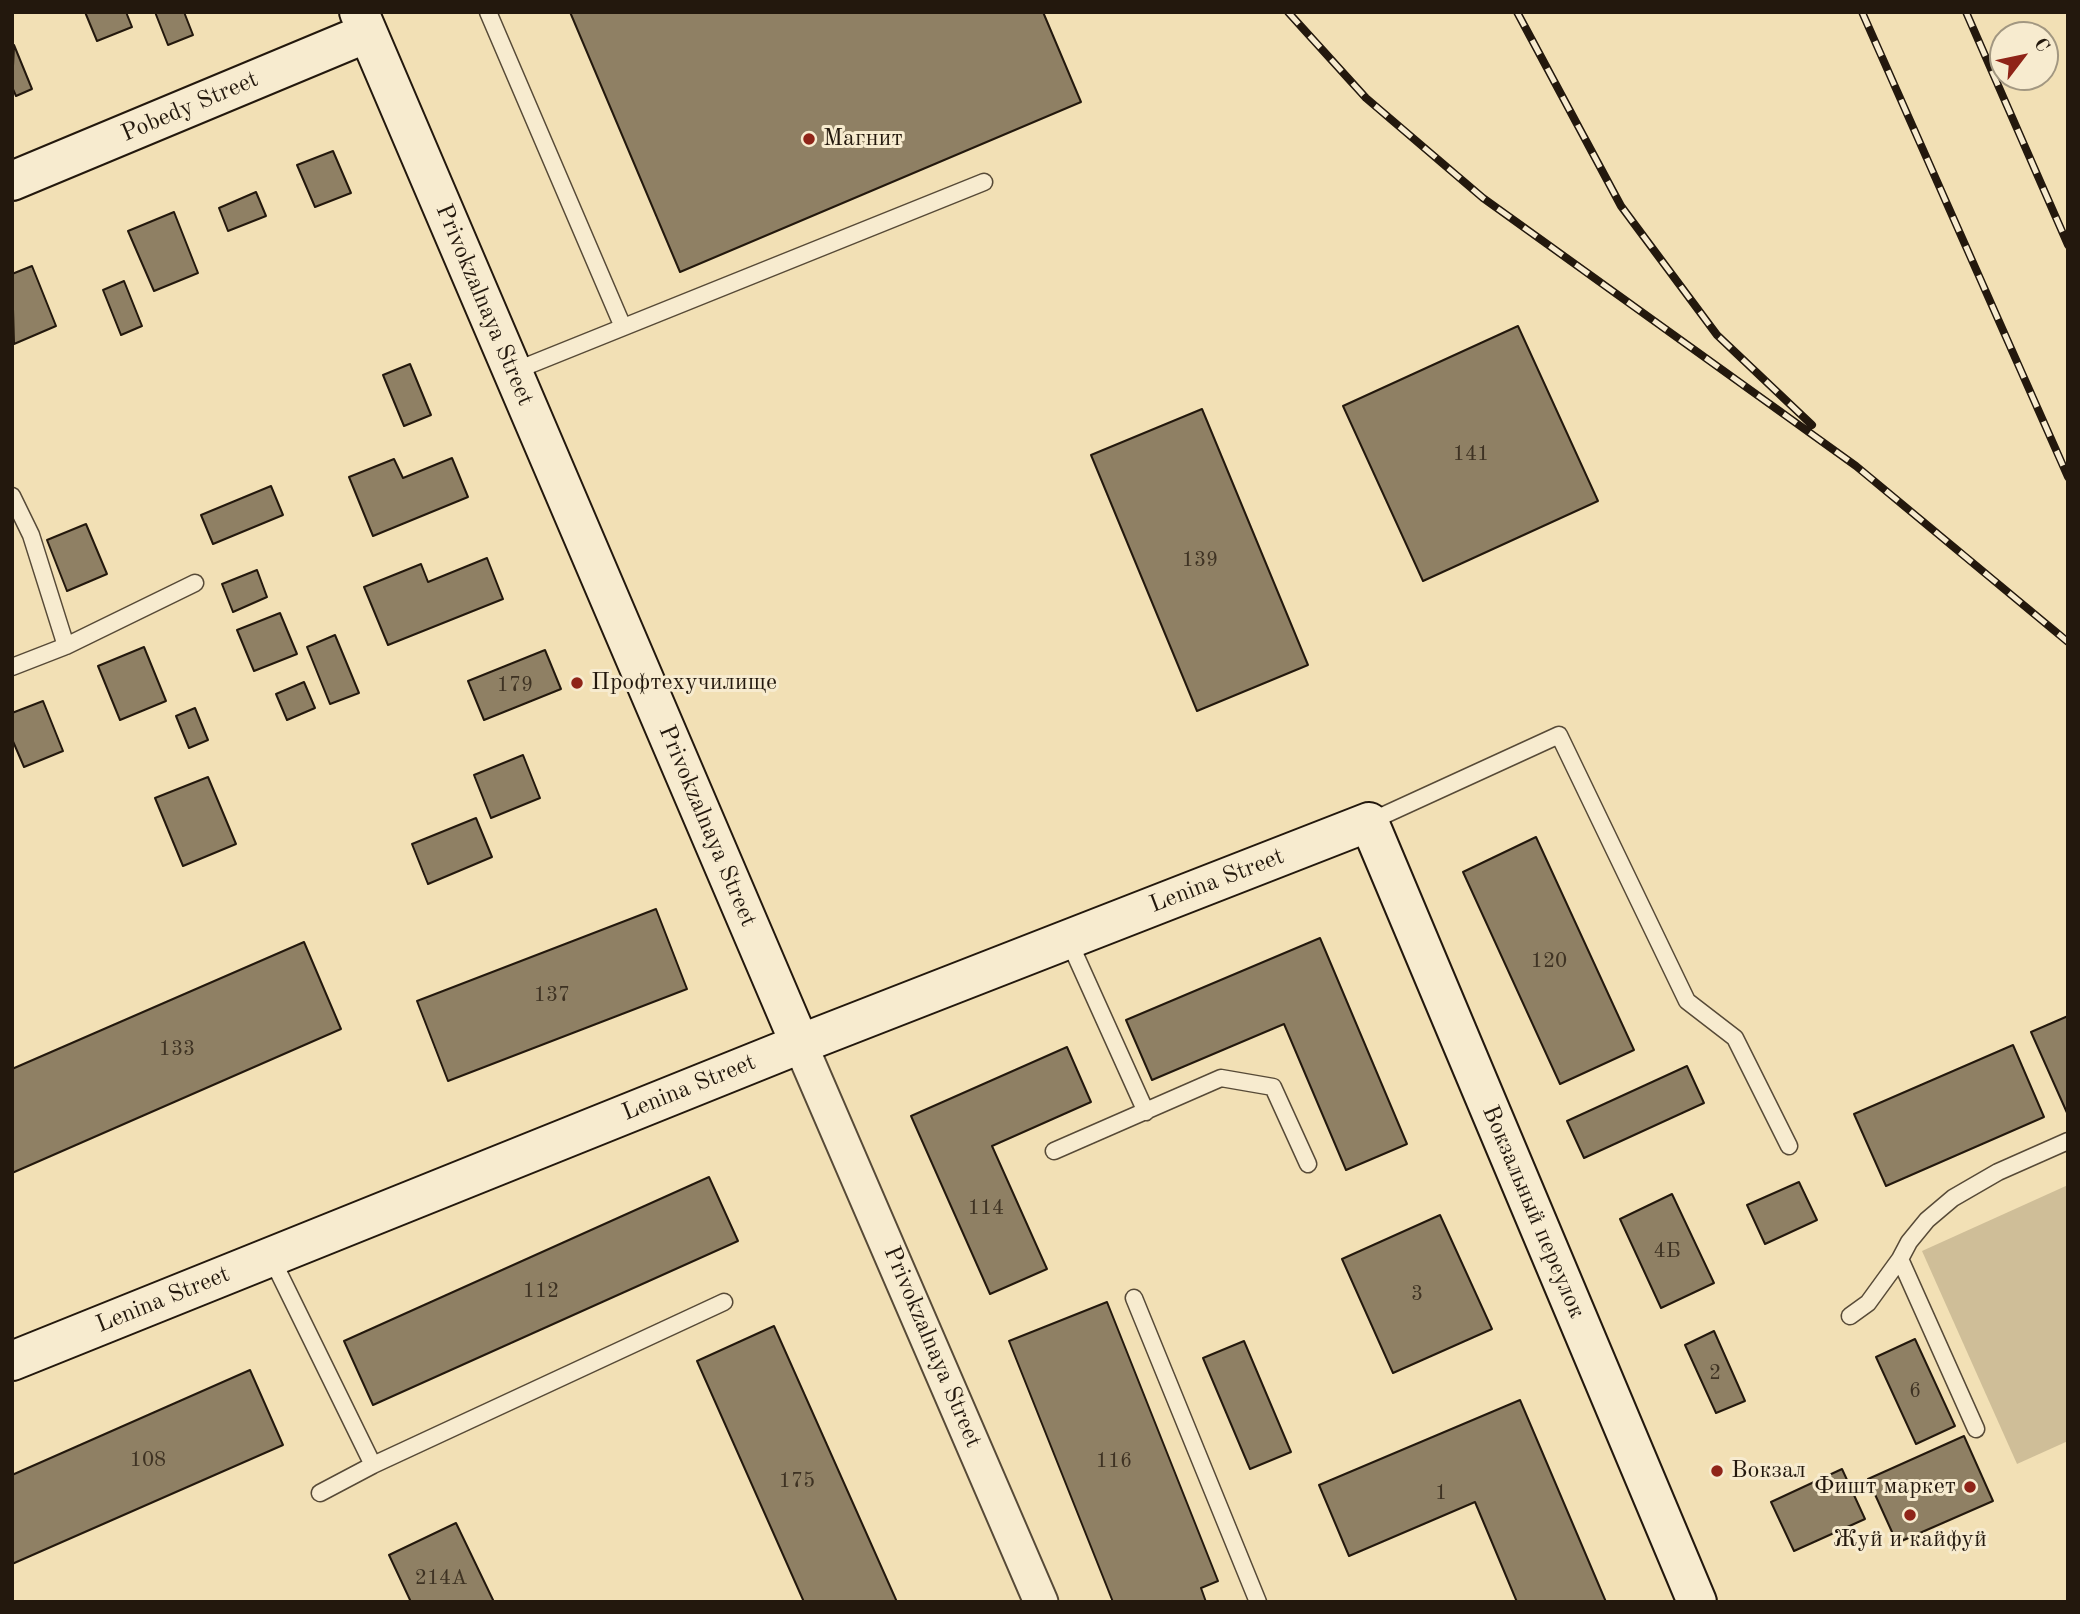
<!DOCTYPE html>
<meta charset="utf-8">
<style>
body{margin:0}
#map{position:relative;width:2080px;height:1614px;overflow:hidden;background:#f2e0b5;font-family:"Old Standard TT",serif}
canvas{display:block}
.frame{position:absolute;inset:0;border:14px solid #23180d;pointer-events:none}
.north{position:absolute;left:1989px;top:21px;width:70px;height:70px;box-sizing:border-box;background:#f7ebcf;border:2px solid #a29781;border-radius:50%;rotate:58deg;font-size:19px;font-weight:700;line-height:28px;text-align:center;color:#23180d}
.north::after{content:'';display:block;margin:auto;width:24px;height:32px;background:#8f2418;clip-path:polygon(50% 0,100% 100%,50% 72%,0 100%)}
</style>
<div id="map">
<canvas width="2080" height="1614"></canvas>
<div class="frame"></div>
<div class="north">С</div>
</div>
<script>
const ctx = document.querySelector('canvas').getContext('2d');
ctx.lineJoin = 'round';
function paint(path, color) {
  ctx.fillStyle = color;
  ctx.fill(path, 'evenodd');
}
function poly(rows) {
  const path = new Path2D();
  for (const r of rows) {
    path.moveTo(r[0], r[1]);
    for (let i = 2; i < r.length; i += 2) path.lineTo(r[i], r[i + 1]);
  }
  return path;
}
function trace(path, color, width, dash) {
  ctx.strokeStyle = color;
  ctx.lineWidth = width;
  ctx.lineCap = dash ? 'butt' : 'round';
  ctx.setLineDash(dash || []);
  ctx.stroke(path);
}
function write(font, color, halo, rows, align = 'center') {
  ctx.font = font + ' "Old Standard TT",serif';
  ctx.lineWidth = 6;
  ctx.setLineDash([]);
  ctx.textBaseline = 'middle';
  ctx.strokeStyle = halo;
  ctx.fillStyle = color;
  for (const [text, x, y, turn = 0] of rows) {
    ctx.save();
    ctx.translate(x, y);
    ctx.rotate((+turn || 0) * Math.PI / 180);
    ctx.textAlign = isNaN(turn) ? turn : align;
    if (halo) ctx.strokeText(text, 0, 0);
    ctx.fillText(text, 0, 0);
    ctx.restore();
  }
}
paint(poly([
 [2068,1185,2068,1441,2017,1464,1922,1251]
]), '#cfbe98');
const building = poly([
 [85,12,126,12,132,27,97,41,85,12],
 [155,12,184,12,193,35,168,45,155,12],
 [570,12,1043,12,1081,102,680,272,570,12],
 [14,45,32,89,16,96,12,87,14,45],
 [333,151,351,193,315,207,297,165,333,151],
 [256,192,266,216,228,231,219,208,256,192],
 [174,212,198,273,154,291,128,231,174,212],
 [32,266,56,326,14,344,12,274,32,266],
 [124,281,142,326,121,335,103,290,124,281],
 [1518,326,1598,501,1423,581,1343,406,1518,326],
 [410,364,431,415,404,426,383,375,410,364],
 [1202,409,1308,665,1197,711,1091,455,1202,409],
 [452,458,468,497,373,536,349,477,394,459,403,478,452,458],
 [271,486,283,515,213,544,201,515,271,486],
 [86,524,107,574,67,591,47,540,86,524],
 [487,558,503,599,388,645,364,587,421,564,428,582,487,558],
 [257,570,267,597,233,612,222,584,257,570],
 [280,613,297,654,254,671,237,630,280,613],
 [335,635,359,693,330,704,307,647,335,635],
 [144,647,166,701,120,720,98,666,144,647],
 [545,650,561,689,484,720,468,681,545,650],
 [304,682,315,708,287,720,276,694,304,682],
 [43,701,63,751,24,767,12,739,12,713,43,701],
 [195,708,208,740,189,748,176,716,195,708],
 [523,755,540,798,491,818,474,775,523,755],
 [208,777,236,844,183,866,155,798,208,777],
 [476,818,492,857,428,884,412,844,476,818],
 [1536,837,1634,1050,1560,1084,1463,872,1536,837],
 [656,909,687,989,448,1081,417,1001,656,909],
 [1320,938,1407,1144,1346,1170,1284,1024,1152,1080,1126,1020,1320,938],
 [304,942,341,1029,12,1173,12,1069,304,942],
 [2068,1016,2068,1115,2031,1032,2068,1016],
 [2013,1045,2044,1117,1886,1186,1854,1114,2013,1045],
 [1067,1047,1091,1102,992,1146,1047,1269,990,1294,911,1116,1067,1047],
 [1687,1066,1704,1103,1584,1158,1567,1121,1687,1066],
 [709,1177,738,1241,373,1405,344,1341,709,1177],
 [1799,1182,1817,1220,1765,1244,1747,1205,1799,1182],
 [1672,1194,1714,1283,1661,1308,1620,1219,1672,1194],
 [1440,1215,1492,1329,1393,1373,1342,1259,1440,1215],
 [1107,1302,1218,1581,1201,1588,1206,1602,1113,1602,1009,1341,1107,1302],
 [774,1326,897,1602,804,1602,697,1361,774,1326],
 [1714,1331,1745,1401,1716,1413,1685,1345,1714,1331],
 [1915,1339,1955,1426,1916,1444,1876,1357,1915,1339],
 [1244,1341,1291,1452,1250,1469,1203,1358,1244,1341],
 [250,1370,283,1445,12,1564,12,1475,250,1370],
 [1520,1400,1606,1602,1517,1602,1475,1502,1349,1556,1319,1485,1520,1400],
 [1964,1436,1993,1501,1897,1543,1868,1479,1964,1436],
 [1842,1469,1865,1519,1794,1551,1771,1502,1842,1469],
 [456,1523,494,1602,411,1602,389,1555,456,1523]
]);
paint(building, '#8f8064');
trace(building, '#23180d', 2);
const lane = poly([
 [488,12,623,327],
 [512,372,984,182],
 [12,496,31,535,66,646],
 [12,667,66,646,195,583],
 [1369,822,1559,735,1687,1001,1735,1038,1789,1146],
 [1068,939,1146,1112],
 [1054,1151,1221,1078,1273,1087,1308,1164],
 [271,1257,373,1465],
 [1134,1298,1258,1602],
 [1850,1316,1868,1303,1900,1259],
 [1976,1429,1900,1259,1909,1242,1927,1220,1953,1198,1998,1172,2068,1141],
 [320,1493,373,1465,724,1302]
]);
const street = poly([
 [800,1044,1041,1602]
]);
const secondary = poly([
 [359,12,800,1044],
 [12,181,367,33],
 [12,1361,800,1044,1369,822,1697,1602]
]);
trace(lane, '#574a37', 19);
trace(street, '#574a37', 37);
trace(secondary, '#23180d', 42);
trace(lane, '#f7ebcf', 16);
trace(street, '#f7ebcf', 33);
trace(secondary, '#f7ebcf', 38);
const rail = poly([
 [1288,12,1366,98,1483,198,1856,466,2068,642],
 [1517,12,1621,206,1717,335,1812,425],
 [1862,12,2068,477],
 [1966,12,2068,245]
]);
trace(rail, '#23180d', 8);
trace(rail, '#f7ebcf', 5, [16]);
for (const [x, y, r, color] of [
 [809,139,7,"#8f2418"],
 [577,683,7,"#8f2418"],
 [1717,1471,7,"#8f2418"],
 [1970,1487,7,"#8f2418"],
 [1910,1515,7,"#8f2418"]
]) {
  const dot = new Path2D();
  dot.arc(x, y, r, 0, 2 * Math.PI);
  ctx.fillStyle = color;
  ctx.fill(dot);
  trace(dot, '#f7ebcf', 2.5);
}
write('21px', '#3e3223', null, [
 ["141",1471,454],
 ["139",1200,560],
 ["179",515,685],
 ["120",1549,961],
 ["137",552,995],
 ["133",177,1049],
 ["114",986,1208],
 ["4Б",1667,1251],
 ["112",541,1291],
 ["3",1417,1294],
 ["2",1715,1373],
 ["6",1915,1391],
 ["108",148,1460],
 ["116",1114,1461],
 ["175",797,1481],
 ["1",1441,1493],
 ["214А",441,1578]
]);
write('24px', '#23180d', '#f7ebcf', [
 ["Pobedy Street",190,107,-23],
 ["Privokzalnaya Street",484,305,67],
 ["Privokzalnaya Street",707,826,67],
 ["Lenina Street",1217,881,-21],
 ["Lenina Street",689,1088,-22],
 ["Вокзальный переулок",1533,1212,67],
 ["Lenina Street",163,1300,-22],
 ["Privokzalnaya Street",932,1347,67]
]);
write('24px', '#23180d', '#f7ebcf', [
 ["Магнит",823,139],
 ["Профтехучилище",591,683],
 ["Вокзал",1731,1471],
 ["Фишт маркет",1956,1487,"right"],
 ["Жуй и кайфуй",1910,1540,"center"]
], 'left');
</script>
